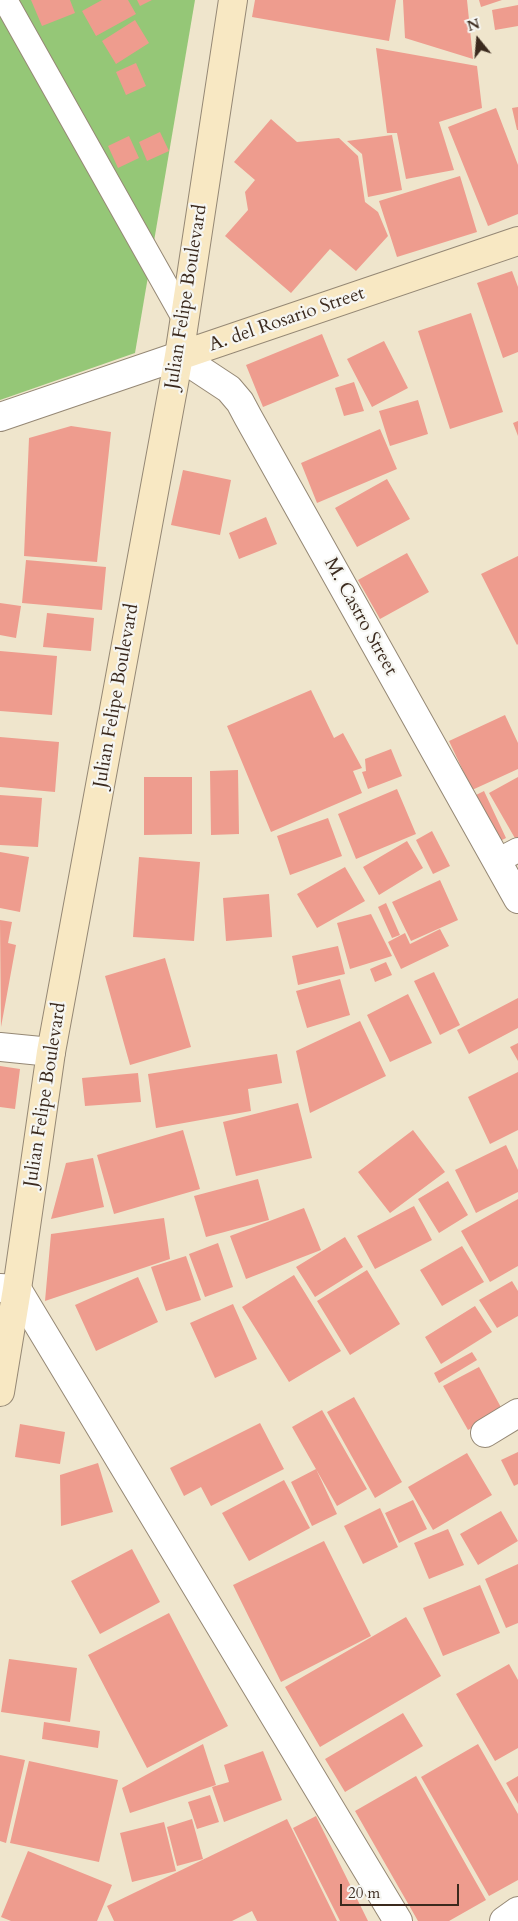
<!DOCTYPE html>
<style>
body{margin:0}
#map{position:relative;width:518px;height:1921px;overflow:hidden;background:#efe5cc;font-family:Cardo,serif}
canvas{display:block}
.north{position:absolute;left:453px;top:15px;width:50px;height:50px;-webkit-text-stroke:4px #f6f6f2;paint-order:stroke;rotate:343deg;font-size:14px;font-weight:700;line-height:20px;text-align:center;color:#3b2a1e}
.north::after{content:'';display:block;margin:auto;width:18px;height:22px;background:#3b2a1e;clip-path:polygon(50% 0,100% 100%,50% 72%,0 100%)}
.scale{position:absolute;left:340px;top:1884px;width:119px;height:22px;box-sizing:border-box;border:2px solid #3b2a1e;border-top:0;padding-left:6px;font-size:15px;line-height:18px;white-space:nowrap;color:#3b2a1e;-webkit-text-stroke:4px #f6f6f2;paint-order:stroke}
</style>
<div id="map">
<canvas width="518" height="1921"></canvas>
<div class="north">N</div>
<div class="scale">20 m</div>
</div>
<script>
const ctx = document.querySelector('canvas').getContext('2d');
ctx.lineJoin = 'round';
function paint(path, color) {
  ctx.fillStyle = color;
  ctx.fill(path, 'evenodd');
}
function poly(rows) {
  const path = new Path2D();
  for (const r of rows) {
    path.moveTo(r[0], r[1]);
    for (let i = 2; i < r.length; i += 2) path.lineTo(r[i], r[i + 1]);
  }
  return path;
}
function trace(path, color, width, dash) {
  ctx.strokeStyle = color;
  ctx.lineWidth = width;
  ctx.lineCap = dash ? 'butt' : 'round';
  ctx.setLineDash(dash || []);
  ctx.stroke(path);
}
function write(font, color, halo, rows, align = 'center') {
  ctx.font = font + ' Cardo,serif';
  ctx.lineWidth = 4.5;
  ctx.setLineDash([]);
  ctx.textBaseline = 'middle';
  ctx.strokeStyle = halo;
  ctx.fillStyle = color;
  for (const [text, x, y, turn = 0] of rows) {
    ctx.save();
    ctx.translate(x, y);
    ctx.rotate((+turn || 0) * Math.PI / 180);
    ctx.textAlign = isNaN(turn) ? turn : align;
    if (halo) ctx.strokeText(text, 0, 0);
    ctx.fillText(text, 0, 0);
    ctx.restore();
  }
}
paint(poly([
 [0,0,195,0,135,353,0,400]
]), '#95c777');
paint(poly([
 [31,0,70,0,75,13,42,26],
 [102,0,128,0,136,14,96,36,82,11],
 [137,0,152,0,140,6],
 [255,0,396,0,389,41,252,17],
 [403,0,467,0,473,59,405,38],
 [479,0,502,0,481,7],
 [518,5,518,26,495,30,492,10],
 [135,20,149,43,116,64,102,41],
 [376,48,477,66,482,108,439,122,454,170,406,179,397,133,387,133],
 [136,63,146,86,126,95,116,72],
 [518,107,518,130,517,130,512,108],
 [496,108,518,165,518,214,488,226,448,127],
 [271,119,297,142,339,138,358,156,365,202,378,212,388,236,356,271,330,249,291,293,225,236,248,210,245,192,255,180,234,162],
 [160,132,169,151,147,161,139,142],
 [392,135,402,190,368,197,362,154,347,141],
 [129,136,139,158,118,168,108,146],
 [460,176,477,232,397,257,379,201],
 [512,271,518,287,518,352,503,358,477,283],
 [471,313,503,412,450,429,418,331],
 [322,334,339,376,263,407,246,365],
 [384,341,408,388,372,407,347,359],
 [354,382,364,411,344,416,335,388],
 [418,400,428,434,390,446,379,411],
 [518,421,518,436,513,423],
 [71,426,111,432,97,562,24,556,29,438],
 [380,429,397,469,317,503,301,463],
 [183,470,231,480,220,535,171,525],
 [387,479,410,519,357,547,335,508],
 [266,517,277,544,239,559,229,533],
 [407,553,429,592,380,619,358,580],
 [518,556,518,644,517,645,481,574],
 [26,560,106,567,102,610,22,603],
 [0,603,21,606,16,638,0,635],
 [47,613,94,618,91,651,43,647],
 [0,651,57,656,52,715,0,711],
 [311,690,334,738,343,733,362,768,353,771,362,793,271,832,227,726],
 [505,715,518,743,518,769,472,790,449,741],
 [0,737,59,742,55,792,0,787],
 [391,749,402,776,368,789,362,772,366,771,365,759],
 [238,770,239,834,211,835,210,771],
 [144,777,192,777,192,834,144,835],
 [518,777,518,839,516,840,489,793],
 [397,789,416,834,356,859,338,814],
 [484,791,506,838,496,843,474,796],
 [0,795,42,798,38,847,0,845],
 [328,818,342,856,290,875,277,836],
 [432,831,450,866,433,874,416,840],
 [407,841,423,868,379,895,363,867],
 [0,852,29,857,20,912,0,908],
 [139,857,200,862,194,941,133,937],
 [345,867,365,901,317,928,297,894],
 [440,880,458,920,411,941,392,902],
 [269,894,272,937,226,941,223,898],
 [386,903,400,935,392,938,378,907],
 [371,914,392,956,350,969,337,923],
 [0,920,12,922,8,943,16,945,1,1027],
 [440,929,449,946,401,969,388,942,405,933,410,944],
 [338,946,345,974,298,985,292,956],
 [165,958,191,1047,130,1065,105,976],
 [386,962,392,975,375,982,370,969],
 [434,972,460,1025,440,1035,414,981],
 [340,979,350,1015,307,1028,296,991],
 [408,994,432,1043,390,1062,367,1015],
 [518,998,518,1028,469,1054,457,1030],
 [360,1021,386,1076,310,1113,296,1051],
 [518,1043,518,1061,510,1047],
 [277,1054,282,1083,248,1089,251,1111,156,1128,148,1074],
 [0,1066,20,1069,15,1109,0,1107],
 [518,1072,518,1130,490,1144,468,1097],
 [138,1073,141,1102,85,1106,82,1078],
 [298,1103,312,1158,236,1176,223,1122],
 [183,1130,200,1189,114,1214,97,1155],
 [413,1130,445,1172,390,1213,358,1172],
 [506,1145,518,1170,518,1192,476,1213,455,1170],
 [93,1158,104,1207,51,1219,66,1163],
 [258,1179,269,1220,206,1237,194,1196],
 [448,1181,468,1215,439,1233,418,1199],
 [518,1199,518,1266,490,1282,461,1231],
 [414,1206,432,1240,375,1269,357,1236],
 [304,1208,321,1250,246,1279,230,1236],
 [164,1218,170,1259,45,1301,51,1234],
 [345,1237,363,1267,315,1297,296,1267],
 [218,1243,233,1287,205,1297,189,1254],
 [462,1246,484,1282,442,1306,420,1270],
 [186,1256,201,1300,166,1311,151,1267],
 [367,1270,400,1324,350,1355,317,1301],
 [294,1275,341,1351,289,1382,242,1307],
 [138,1277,158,1322,96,1351,75,1305],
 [512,1281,518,1291,518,1316,497,1328,479,1300],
 [233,1304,257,1359,215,1378,190,1323],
 [475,1306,492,1332,441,1364,425,1337],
 [472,1352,477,1360,439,1383,434,1373],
 [479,1367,503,1411,468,1430,443,1386],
 [354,1397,402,1482,375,1498,327,1412],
 [322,1410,367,1489,337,1506,292,1427],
 [260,1423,284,1469,211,1506,201,1487,184,1496,170,1468],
 [20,1424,65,1432,60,1464,15,1457],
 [518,1452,518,1484,514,1486,501,1460],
 [467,1453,492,1495,433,1530,408,1487],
 [98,1463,113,1512,61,1526,60,1475],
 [316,1469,337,1514,312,1526,291,1482],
 [284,1480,310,1528,249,1561,222,1513],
 [413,1500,427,1529,399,1543,385,1513],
 [380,1508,398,1547,363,1564,344,1526],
 [501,1511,518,1541,478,1565,460,1534],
 [448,1529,464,1565,429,1579,414,1543],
 [324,1541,371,1636,281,1682,233,1585],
 [132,1549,160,1602,100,1634,71,1581],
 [518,1564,518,1623,506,1628,485,1579],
 [480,1585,500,1633,443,1656,423,1608],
 [169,1613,228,1726,147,1768,88,1655],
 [406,1617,441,1676,320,1747,285,1687],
 [9,1659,77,1668,70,1722,1,1712],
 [509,1664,518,1680,518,1748,495,1761,456,1694],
 [403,1713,423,1746,345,1792,325,1759],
 [44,1722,100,1731,98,1748,42,1739],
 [203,1744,216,1785,130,1813,122,1788],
 [478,1744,518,1814,518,1880,489,1896,421,1777],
 [263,1751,282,1800,224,1822,212,1787,229,1782,224,1765],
 [0,1755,25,1760,6,1843,0,1841],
 [29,1761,118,1780,99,1862,10,1843],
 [416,1776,486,1900,449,1921,418,1921,355,1811],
 [518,1776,518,1804,506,1783],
 [210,1795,219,1822,197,1829,188,1802],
 [316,1816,368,1921,340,1921,293,1828],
 [192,1819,203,1859,177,1866,167,1827],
 [287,1819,337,1921,257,1921,252,1911,232,1921,114,1921,107,1906],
 [164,1822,176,1871,132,1882,120,1833],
 [28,1851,112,1885,97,1921,11,1921,1,1917]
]), '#ee9c8e');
const lane = poly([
 [5,0,184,318],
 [497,861,518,850]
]);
const street = poly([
 [0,417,179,356,229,389,240,402,248,417,518,899],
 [0,1047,51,1052],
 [0,1288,17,1289,398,1921],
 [485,1433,518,1413],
 [504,1921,518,1911]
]);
const secondary = poly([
 [179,356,518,241],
 [0,1392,17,1289,51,1052,179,356,233,0]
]);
trace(lane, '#958875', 26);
trace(street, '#958875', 30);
trace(secondary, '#958875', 30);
trace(lane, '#fff', 24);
trace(street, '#fff', 28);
trace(secondary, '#f8e8c3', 28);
write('19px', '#3b2a1e', '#f6f6f2', [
 ["Julian Felipe Boulevard",187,297,-81],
 ["A. del Rosario Street",287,320,-19],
 ["M. Castro Street",360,617,61],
 ["Julian Felipe Boulevard",117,696,-80],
 ["Julian Felipe Boulevard",46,1095,-81]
]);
</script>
